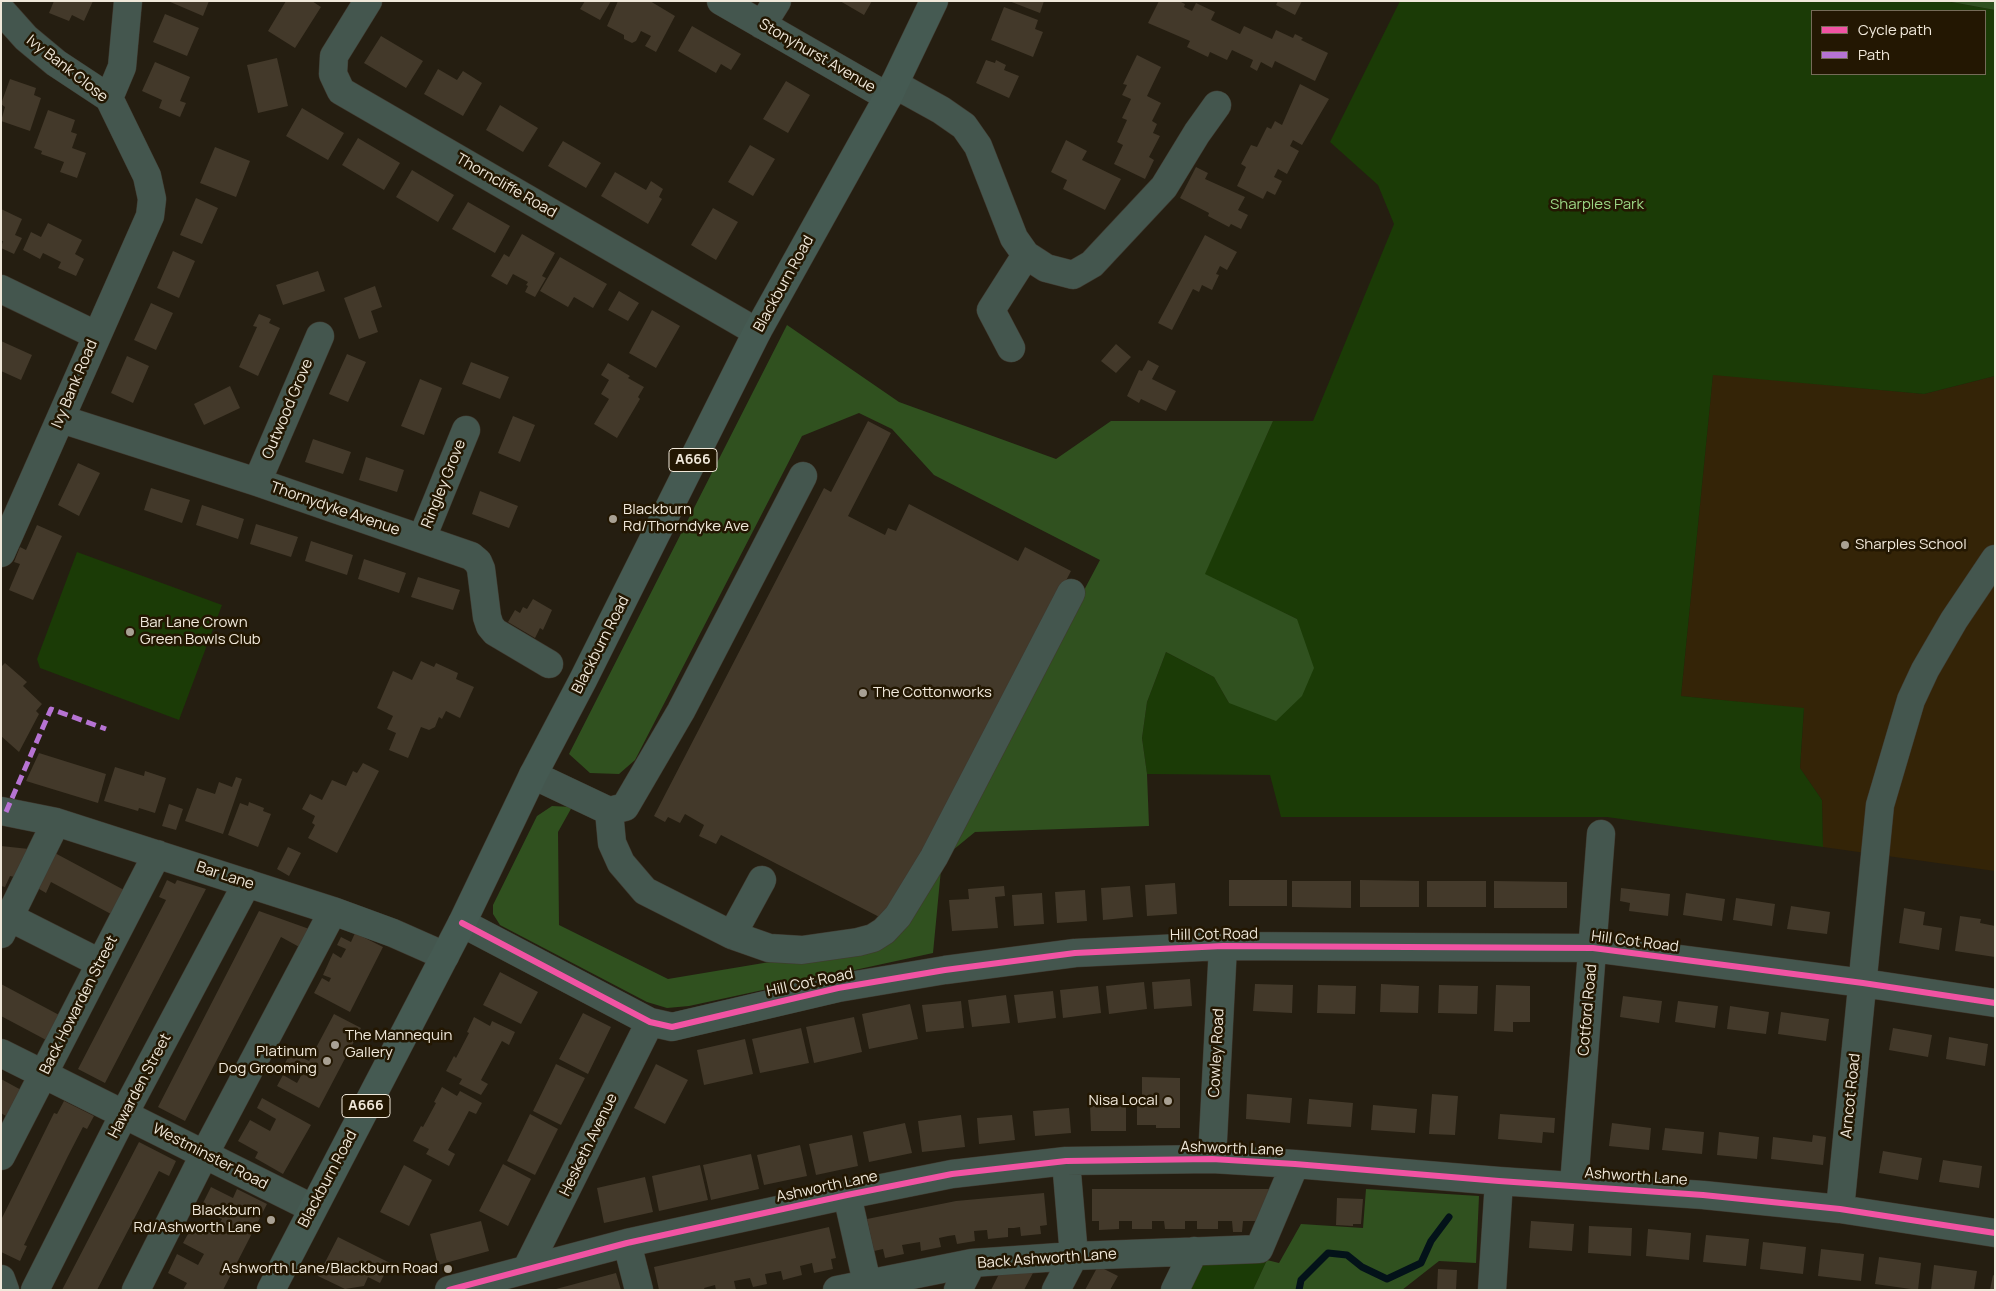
<!DOCTYPE html>
<style>
body{margin:0}
#map{position:relative;width:1996px;height:1291px;overflow:hidden;background:#251e11;font-family:Manrope,sans-serif}
canvas{display:block}
.frame{position:absolute;inset:0;border:2px solid #f0e8da;pointer-events:none}
.legend{position:absolute;left:1811px;top:10px;width:175px;height:65px;box-sizing:border-box;background:#231702;border:1px solid #756b58;margin:0;padding:6px 9px;list-style:none;font-size:15px;color:#f0e8da}
.legend li{display:flex;align-items:center;gap:10px;height:25px}
.legend b{width:25px;border:1px solid #756b58}
</style>
<div id="map">
<canvas width="1996" height="1291"></canvas>
<div class="frame"></div>
<ul class="legend">
<li><b style="height:6px;background:#f153a3"></b>Cycle path</li>
<li><b style="height:6px;background:#b673d3"></b>Path</li>
</ul>
</div>
<script>
const ctx = document.querySelector('canvas').getContext('2d');
ctx.lineJoin = 'round';
function paint(path, color) {
  ctx.fillStyle = color;
  ctx.fill(path, 'evenodd');
}
function poly(rows) {
  const path = new Path2D();
  for (const r of rows) {
    path.moveTo(r[0], r[1]);
    for (let i = 2; i < r.length; i += 2) path.lineTo(r[i], r[i + 1]);
  }
  return path;
}
function trace(path, color, width, dash) {
  ctx.strokeStyle = color;
  ctx.lineWidth = width;
  ctx.lineCap = dash ? 'butt' : 'round';
  ctx.setLineDash(dash || []);
  ctx.stroke(path);
}
function write(font, color, halo, rows, align = 'center') {
  ctx.font = font + ' Manrope,sans-serif';
  ctx.lineWidth = 5;
  ctx.setLineDash([]);
  ctx.textBaseline = 'middle';
  ctx.strokeStyle = halo;
  ctx.fillStyle = color;
  for (const [text, x, y, turn = 0] of rows) {
    ctx.save();
    ctx.translate(x, y);
    ctx.rotate((+turn || 0) * Math.PI / 180);
    ctx.textAlign = isNaN(turn) ? turn : align;
    if (halo) ctx.strokeText(text, 0, 0);
    ctx.fillText(text, 0, 0);
    ctx.restore();
  }
}
paint(poly([
 [1713,374,1924,394,1995,376,1995,871,1823,847,1822,800,1800,768,1804,709,1681,696]
]), '#342407');
paint(poly([
 [1400,1,1946,1,1995,10,1995,376,1924,394,1713,375,1681,696,1804,708,1800,768,1822,800,1823,847,1607,817,1281,817,1270,775,1147,774,1142,738,1147,702,1166,652,1214,677,1229,703,1297,619,1204,575,1273,421,1313,421,1394,224,1378,185,1330,142],
 [1812,11,1985,11,1985,74,1812,74],
 [77,552,222,605,179,720,40,668,37,659],
 [1267,1260,1253,1290,1173,1290,1184,1267]
]), '#1b3b06');
paint(poly([
 [1946,1,1995,1,1995,10],
 [787,325,899,402,1056,459,1111,421,1273,421,1205,574,1297,619,1314,668,1302,696,1276,721,1229,703,1214,677,1166,652,1147,702,1142,738,1147,774,1149,826,975,832,942,859,933,953,689,1006,667,1008,647,1002,500,925,493,914,493,905,537,816,552,806,572,807,558,832,559,925,668,979,883,943,942,859,1100,560,934,475,892,429,859,413,802,436,635,760,619,774,590,773,569,754],
 [1366,1189,1479,1196,1476,1263,1439,1261,1402,1290,1253,1290,1267,1260,1279,1263,1301,1224,1363,1228]
]), '#30511f');
trace(poly([
 [1299,1290,1301,1280,1328,1253,1347,1255,1362,1267,1387,1279,1421,1263,1431,1241,1449,1217]
]), '#031219', 7);
paint(poly([
 [54,1,93,1,84,21,72,15,69,21,49,13],
 [168,1,209,1,203,16],
 [286,1,312,1,321,7,295,48,268,31],
 [585,1,611,1,600,20,580,9],
 [618,1,650,1,675,16,656,52,645,46,651,36,641,31,636,41,632,43,624,39,624,35,607,26],
 [840,1,872,1,864,15],
 [1009,1,1044,1,1040,13],
 [1159,1,1179,1,1185,4,1184,7,1192,11,1196,3,1215,12,1211,20,1240,34,1244,26,1272,39,1276,30,1293,38,1295,34,1303,38,1301,40,1328,53,1315,81,1275,61,1272,68,1261,62,1257,71,1250,67,1253,60,1232,50,1227,60,1210,52,1208,57,1187,47,1190,41,1148,23],
 [1278,1,1302,1,1295,15,1276,5],
 [1004,7,1038,20,1035,29,1043,32,1033,57,991,40],
 [165,14,199,28,187,56,153,42],
 [692,26,741,54,731,70,721,64,716,73,678,51],
 [381,36,423,61,406,88,364,63],
 [1137,55,1161,67,1147,96,1161,103,1152,121,1157,124,1153,133,1160,136,1149,157,1154,160,1145,179,1114,164,1123,145,1117,142,1127,120,1122,118,1131,99,1122,95,1127,85,1123,84],
 [277,58,288,106,258,113,247,65],
 [986,60,995,63,996,60,1006,65,1004,70,1019,76,1009,98,976,83],
 [155,62,190,77,180,101,186,103,180,117,159,108,162,100,142,91],
 [438,69,457,80,463,71,482,83,463,116,424,94],
 [10,79,36,88,34,95,41,98,30,131,1,121,5,107,1,104],
 [786,81,810,95,788,133,763,119],
 [1300,84,1329,99,1302,145,1293,140,1290,146,1299,151,1287,174,1278,169,1274,177,1282,181,1275,195,1267,191,1263,199,1237,186,1246,167,1241,164,1251,145,1257,147,1267,127,1271,129,1275,121,1282,125],
 [500,105,538,128,523,152,486,130],
 [302,108,344,133,328,160,286,136],
 [48,110,75,120,71,132,77,134,72,148,86,153,77,178,60,172,64,162,41,154,42,151,34,148],
 [358,138,400,163,384,190,342,165],
 [1066,140,1087,151,1082,160,1121,179,1105,210,1063,189,1067,180,1051,172],
 [563,141,601,163,586,188,548,166],
 [750,145,775,159,753,196,728,182],
 [215,147,250,161,236,197,200,183],
 [1196,167,1208,173,1205,179,1245,197,1238,210,1248,215,1241,229,1231,224,1229,227,1208,216,1209,213,1180,198],
 [412,170,454,195,438,222,396,197],
 [615,172,646,190,651,181,663,189,659,197,662,199,648,224,601,196],
 [196,198,218,208,202,244,180,235],
 [468,202,510,226,495,253,452,229],
 [713,208,738,222,716,260,691,245],
 [1,209,22,219,15,235,22,238,14,254,1,248,3,241,1,241],
 [48,223,82,240,75,254,84,259,76,276,58,268,61,262,43,253,40,259,23,250,31,232,41,237],
 [522,234,555,253,542,276,546,278,535,297,525,292,528,286,526,285,528,282,513,274,507,285,491,276,504,254,509,257],
 [1205,235,1237,252,1227,270,1220,266,1216,274,1219,275,1212,290,1202,285,1199,292,1193,289,1172,330,1158,323],
 [173,251,195,261,179,298,157,288],
 [560,257,607,284,593,308,574,297,568,307,540,291],
 [318,271,325,291,283,305,276,285],
 [375,286,382,307,371,311,378,332,359,339,344,298],
 [619,291,639,303,628,321,608,310],
 [151,303,173,313,156,350,134,340],
 [652,310,680,326,656,368,629,353],
 [259,314,271,319,269,323,280,328,258,376,239,367,257,327,253,326],
 [1,341,32,355,21,380,1,371],
 [1116,344,1131,357,1116,373,1101,361],
 [347,354,366,362,348,402,329,394],
 [127,356,149,366,133,403,111,393],
 [1148,360,1159,366,1152,379,1176,391,1166,411,1141,399,1139,403,1127,396,1139,370,1142,371],
 [471,362,509,377,500,399,462,384],
 [608,363,630,376,628,378,644,387,638,397,640,399,617,438,594,424,609,399,601,394,609,380,601,375],
 [420,379,442,388,424,435,401,426],
 [230,386,240,408,204,425,194,404],
 [513,416,535,425,520,462,498,453],
 [868,421,891,433,848,516,885,535,888,528,896,531,909,504,1018,561,1025,547,1071,571,889,922,721,835,716,844,699,836,704,825,685,814,680,823,668,817,665,822,654,816,824,488,831,492],
 [313,439,351,452,343,474,305,462],
 [366,457,404,470,397,492,359,480],
 [78,463,100,473,79,516,58,505],
 [151,488,190,500,182,523,144,510],
 [480,491,518,506,509,528,472,514],
 [202,505,244,519,238,539,196,525],
 [256,524,298,537,291,557,250,544],
 [37,525,62,536,33,600,9,590,20,564,14,562,20,547,26,550],
 [311,541,353,555,347,575,305,561],
 [364,559,406,573,399,593,358,579],
 [418,577,460,590,453,610,411,597],
 [533,599,552,610,543,630,540,628,535,638,508,622,515,610,520,613,523,607,527,609],
 [421,661,434,667,436,663,458,673,456,679,474,687,460,718,446,711,442,719,439,717,435,727,429,730,421,727,408,758,389,750,396,733,387,729,393,716,377,708,393,671,412,680],
 [5,663,27,682,23,686,42,704,36,711,39,714,19,752,1,736,1,667],
 [39,753,106,774,98,803,26,781],
 [363,763,379,771,337,853,308,838,315,825,312,823,315,816,302,809,310,794,322,800,332,780,346,786,353,771,357,773],
 [115,767,144,776,145,771,166,778,155,813,139,808,138,811,104,801],
 [236,777,242,779,223,834,185,821,197,788,215,794,219,782,232,787],
 [249,802,264,808,263,811,271,814,258,847,228,835,240,803,248,806],
 [169,804,183,809,176,830,162,826],
 [1,846,29,849,15,877,10,876,5,887,1,886],
 [288,847,301,853,289,876,277,869],
 [53,852,124,890,111,914,51,882,46,893,34,886],
 [167,880,175,884,177,880,206,889,105,1083,78,1069,166,900,159,897],
 [1229,880,1287,880,1287,906,1229,906],
 [1360,880,1419,881,1419,907,1360,907],
 [1292,881,1351,881,1351,908,1292,907],
 [1427,881,1486,881,1486,907,1427,907],
 [1494,881,1567,882,1567,908,1494,908],
 [1175,883,1177,914,1147,916,1145,885],
 [1004,886,1005,896,995,897,998,928,952,931,949,900,969,899,968,889],
 [1130,886,1133,917,1103,920,1101,888],
 [1621,888,1670,894,1668,916,1629,911,1630,903,1620,901],
 [1085,890,1087,921,1057,923,1055,892],
 [1042,893,1044,924,1014,926,1012,895],
 [1686,893,1725,899,1722,921,1683,915],
 [1736,898,1775,904,1772,926,1733,920],
 [1791,906,1830,912,1827,934,1787,929],
 [1904,908,1925,912,1923,925,1942,928,1939,950,1899,943],
 [259,911,312,930,303,949,281,937,185,1121,158,1107],
 [1960,916,1981,919,1980,923,1995,926,1995,957,1955,951],
 [355,933,383,947,350,1012,314,993,322,978,329,982,331,978,323,975,333,953,341,958,346,949,337,945,341,937,351,942],
 [500,972,538,992,521,1024,483,1005],
 [1190,979,1192,1006,1154,1009,1152,982],
 [1144,982,1147,1009,1109,1014,1106,986],
 [1,984,61,1016,48,1041,1,1016],
 [1255,984,1293,985,1292,1013,1253,1011],
 [1381,984,1419,986,1418,1013,1380,1012],
 [1318,985,1356,986,1355,1014,1317,1013],
 [1439,985,1478,986,1477,1014,1438,1013],
 [1496,985,1530,986,1530,1022,1513,1022,1513,1032,1494,1031],
 [1098,986,1101,1013,1063,1018,1060,990],
 [1053,991,1056,1018,1018,1023,1014,995],
 [1006,995,1010,1023,972,1027,968,1000],
 [1623,996,1662,1001,1659,1023,1620,1017],
 [961,1001,964,1028,926,1032,922,1005],
 [1678,1001,1718,1006,1715,1028,1675,1022],
 [910,1004,918,1039,869,1049,862,1014],
 [1730,1006,1769,1012,1766,1034,1727,1029],
 [1781,1012,1829,1019,1826,1041,1778,1034],
 [583,1013,611,1027,588,1074,559,1059],
 [334,1014,361,1028,319,1108,277,1086,283,1075,297,1083,302,1074,284,1065,291,1052,309,1061],
 [474,1017,490,1026,492,1021,515,1032,509,1045,502,1041,481,1080,488,1084,481,1095,459,1084,462,1079,446,1071,454,1056,456,1058,469,1033,467,1032],
 [854,1017,862,1052,814,1063,806,1027],
 [801,1028,809,1063,760,1073,752,1039],
 [1893,1028,1932,1035,1928,1057,1889,1050],
 [1949,1037,1988,1044,1985,1066,1946,1059],
 [745,1039,753,1074,704,1085,697,1050],
 [556,1064,585,1078,561,1125,533,1111],
 [656,1064,688,1080,665,1124,634,1108],
 [1142,1077,1180,1078,1180,1128,1156,1128,1156,1125,1137,1125,1137,1104,1142,1104],
 [1,1079,23,1091,9,1118,1,1113],
 [442,1087,457,1096,460,1091,482,1103,476,1114,469,1111,459,1130,448,1150,455,1154,449,1166,426,1154,429,1149,413,1141,421,1126,423,1127,436,1103,434,1102],
 [1247,1094,1292,1098,1290,1123,1246,1119],
 [1432,1094,1458,1096,1455,1135,1429,1134],
 [262,1098,311,1125,283,1174,255,1158,258,1152,238,1141,250,1120,270,1131,276,1119,257,1108],
 [1309,1099,1353,1103,1351,1127,1307,1124],
 [64,1101,94,1116,87,1129,83,1127,68,1156,24,1245,27,1246,20,1261,1,1252,1,1220,54,1113,57,1114],
 [1373,1105,1417,1109,1415,1133,1371,1130],
 [1090,1106,1126,1106,1126,1131,1091,1131],
 [1069,1108,1071,1133,1035,1136,1033,1111],
 [530,1114,558,1129,535,1175,507,1161],
 [1500,1114,1555,1118,1554,1133,1543,1132,1542,1143,1498,1139],
 [961,1115,965,1147,922,1152,918,1121],
 [1012,1115,1015,1140,979,1144,977,1118],
 [905,1123,912,1153,869,1162,863,1132],
 [1612,1123,1651,1128,1649,1150,1609,1146],
 [1665,1128,1704,1132,1702,1154,1662,1150],
 [1719,1132,1759,1137,1757,1159,1717,1155],
 [852,1135,858,1166,816,1175,809,1144],
 [1813,1135,1826,1137,1823,1165,1771,1159,1773,1137,1812,1142],
 [139,1142,176,1161,169,1176,159,1171,97,1290,62,1290],
 [800,1145,807,1176,764,1185,757,1155],
 [1883,1151,1922,1158,1918,1180,1879,1173],
 [751,1154,759,1189,711,1200,703,1165],
 [1943,1160,1982,1166,1979,1188,1939,1182],
 [503,1164,531,1179,508,1226,479,1211],
 [404,1165,432,1180,409,1226,380,1212],
 [700,1165,708,1200,659,1211,652,1176],
 [645,1177,653,1212,604,1223,597,1188],
 [211,1187,233,1198,237,1189,267,1204,223,1290,183,1290,187,1283,168,1273,177,1254,198,1265,204,1254,183,1243,194,1223,214,1234,217,1228,222,1219,200,1209],
 [1092,1189,1276,1189,1260,1221,1243,1221,1242,1232,1233,1232,1232,1221,1218,1221,1218,1229,1197,1229,1197,1221,1185,1221,1185,1229,1165,1229,1164,1221,1152,1221,1152,1229,1132,1229,1132,1221,1119,1221,1119,1229,1099,1230,1099,1221,1092,1221],
 [1044,1193,1047,1225,1040,1226,1041,1234,1021,1236,1020,1227,1014,1228,1008,1228,1008,1237,988,1239,987,1230,974,1231,975,1241,957,1244,955,1235,948,1236,939,1238,941,1247,921,1251,920,1242,902,1245,904,1254,885,1258,883,1249,874,1251,867,1219,956,1201],
 [1337,1198,1363,1199,1361,1224,1353,1224,1353,1226,1336,1225],
 [481,1221,489,1251,438,1265,430,1234],
 [1531,1221,1574,1224,1572,1251,1529,1248],
 [1589,1226,1632,1228,1631,1256,1588,1253],
 [829,1227,836,1258,831,1259,833,1269,814,1273,812,1263,800,1266,802,1275,783,1280,781,1271,765,1274,767,1284,753,1287,750,1278,734,1281,736,1290,716,1290,715,1285,704,1288,705,1290,659,1290,654,1267],
 [1648,1229,1691,1233,1689,1260,1646,1256],
 [1706,1235,1749,1239,1746,1266,1703,1262],
 [338,1237,390,1263,380,1283,368,1277,364,1286,345,1289,318,1276],
 [1763,1242,1806,1247,1803,1274,1760,1269],
 [1821,1249,1864,1254,1861,1281,1818,1276],
 [1879,1257,1921,1263,1918,1290,1875,1284],
 [1934,1265,1977,1271,1974,1290,1931,1290],
 [1098,1266,1118,1276,1110,1290,1085,1290],
 [1438,1269,1457,1270,1456,1290,1437,1290],
 [1001,1270,1034,1271,1024,1290,991,1290],
 [616,1273,621,1290,556,1290,556,1289],
 [1993,1275,1995,1276,1995,1290,1990,1290]
]), '#43392a');
const minor = poly([
 [368,1,334,56,333,74,341,91,757,332],
 [721,1,888,97],
 [1,10,26,38,56,63,109,98,147,176,152,199,150,216,1,553],
 [762,25,777,1],
 [894,84,941,110,964,126,978,146,1014,238,1026,255,1046,268,1073,275,1092,264,1164,187,1197,133,1217,105],
 [109,98,122,67,128,1],
 [1,289,96,335],
 [1011,348,991,310,1026,255],
 [61,419,257,482,471,556,478,562,481,569,487,617,490,626,495,632,549,664],
 [257,482,320,336],
 [422,538,466,430],
 [533,775,609,811,625,807,681,711,803,476],
 [1,811,56,822,333,911,393,933,445,956],
 [609,811,612,843,621,863,645,891,732,935,762,880],
 [1,915,9,917,100,963],
 [462,923,650,1022,672,1027,838,988,945,970,1075,953,1223,946,1593,948,1863,983,1995,1003],
 [1,934,56,822],
 [732,935,769,948,802,950,858,942,873,938,884,931,898,916,934,857,1071,593],
 [1,1053,312,1208],
 [1,1156,157,854],
 [1212,1159,1223,946],
 [1574,1185,1601,834],
 [847,1195,867,1283,863,1290],
 [1840,1209,1880,805,1911,700,1925,670,1954,620,1995,559],
 [627,1243,639,1290],
 [527,1268,650,1022],
 [1,1279,5,1290],
 [35,1290,124,1114,247,883],
 [136,1290,204,1155,333,911],
 [449,1290,627,1243,847,1195,952,1174,1066,1161,1212,1159,1295,1164,1499,1181,1703,1195,1840,1209,1995,1233],
 [837,1290,972,1263,1074,1256,1259,1249,1295,1164],
 [958,1290,972,1263],
 [1056,1290,1074,1256,1066,1161],
 [1175,1290,1194,1251],
 [1492,1290,1499,1181]
]);
const highway = poly([
 [271,1290,462,923,533,775,583,680,757,332,888,97,934,1]
]);
trace(minor, '#40392f', 29);
trace(highway, '#40392f', 29);
trace(minor, '#44564e', 28);
trace(highway, '#455a52', 28);
trace(poly([
 [6,812,51,709,106,729]
]), '#b673d3', 5, [10, 5]);
trace(poly([
 [462,923,650,1022,672,1027,838,988,945,970,1075,953,1223,946,1593,948,1863,983,1995,1003],
 [449,1290,627,1243,847,1195,952,1174,1066,1161,1212,1159,1295,1164,1499,1181,1703,1195,1840,1209,1995,1233]
]), '#f153a3', 6);
for (const [x, y, r, color] of [
 [613,519,5,"#a9a194"],
 [1845,545,5,"#a9a194"],
 [130,632,5,"#a9a194"],
 [863,693,5,"#a9a194"],
 [335,1045,5,"#a9a194"],
 [327,1061,5,"#a9a194"],
 [1168,1101,5,"#a9a194"],
 [271,1220,5,"#a9a194"],
 [448,1269,5,"#a9a194"]
]) {
  const dot = new Path2D();
  dot.arc(x, y, r, 0, 2 * Math.PI);
  ctx.fillStyle = color;
  ctx.fill(dot);
  trace(dot, '#231702', 2);
}
for (const [x, y, w] of [
 [693,460,48],
 [366,1106,48]
]) {
  const box = new Path2D();
  box.roundRect(x - w / 2, y - 11.5, w, 23, 4);
  ctx.fillStyle = '#231702';
  ctx.fill(box);
  trace(box, '#f0e8da', 1);
}
write('bold 14px', '#f0e8da', null, [
 ["A666",693,460],
 ["A666",366,1106]
]);
write('15px', '#f0e8da', '#231702', [
 ["Stonyhurst Avenue",817,56,30],
 ["Ivy Bank Close",67,69,38],
 ["Thorncliffe Road",506,186,30],
 ["Blackburn Road",784,284,-61],
 ["Ivy Bank Road",75,384,-67],
 ["Outwood Grove",288,409,-67],
 ["Ringley Grove",444,484,-68],
 ["Thornydyke Avenue",335,509,19],
 ["Blackburn Road",601,645,-63],
 ["Bar Lane",225,876,18],
 ["Hill Cot Road",1214,935,-1],
 ["Hill Cot Road",1635,942,7],
 ["Hill Cot Road",810,983,-12],
 ["Back Howarden Street",79,1005,-63],
 ["Cotford Road",1588,1010,-85],
 ["Cowley Road",1217,1053,-87],
 ["Hawarden Street",140,1086,-62],
 ["Arncot Road",1851,1096,-84],
 ["Hesketh Avenue",589,1145,-64],
 ["Ashworth Lane",1232,1149,2],
 ["Westminster Road",210,1157,27],
 ["Ashworth Lane",1636,1177,4],
 ["Blackburn Road",328,1179,-62],
 ["Ashworth Lane",827,1187,-12],
 ["Back Ashworth Lane",1047,1259,-4]
]);
write('15px', '#9cd785', '#231702', [
 ["Sharples Park",1597,205]
]);
write('15px', '#f0e8da', '#231702', [
 ["Blackburn",623,510],
 ["Rd/Thorndyke Ave",623,527],
 ["Sharples School",1855,545],
 ["Bar Lane Crown",140,623],
 ["Green Bowls Club",140,640],
 ["The Cottonworks",873,693],
 ["The Mannequin",345,1036],
 ["Gallery",345,1053],
 ["Platinum",317,1052,"right"],
 ["Dog Grooming",317,1069,"right"],
 ["Nisa Local",1158,1101,"right"],
 ["Blackburn",261,1211,"right"],
 ["Rd/Ashworth Lane",261,1228,"right"],
 ["Ashworth Lane/Blackburn Road",438,1269,"right"]
], 'left');
</script>
